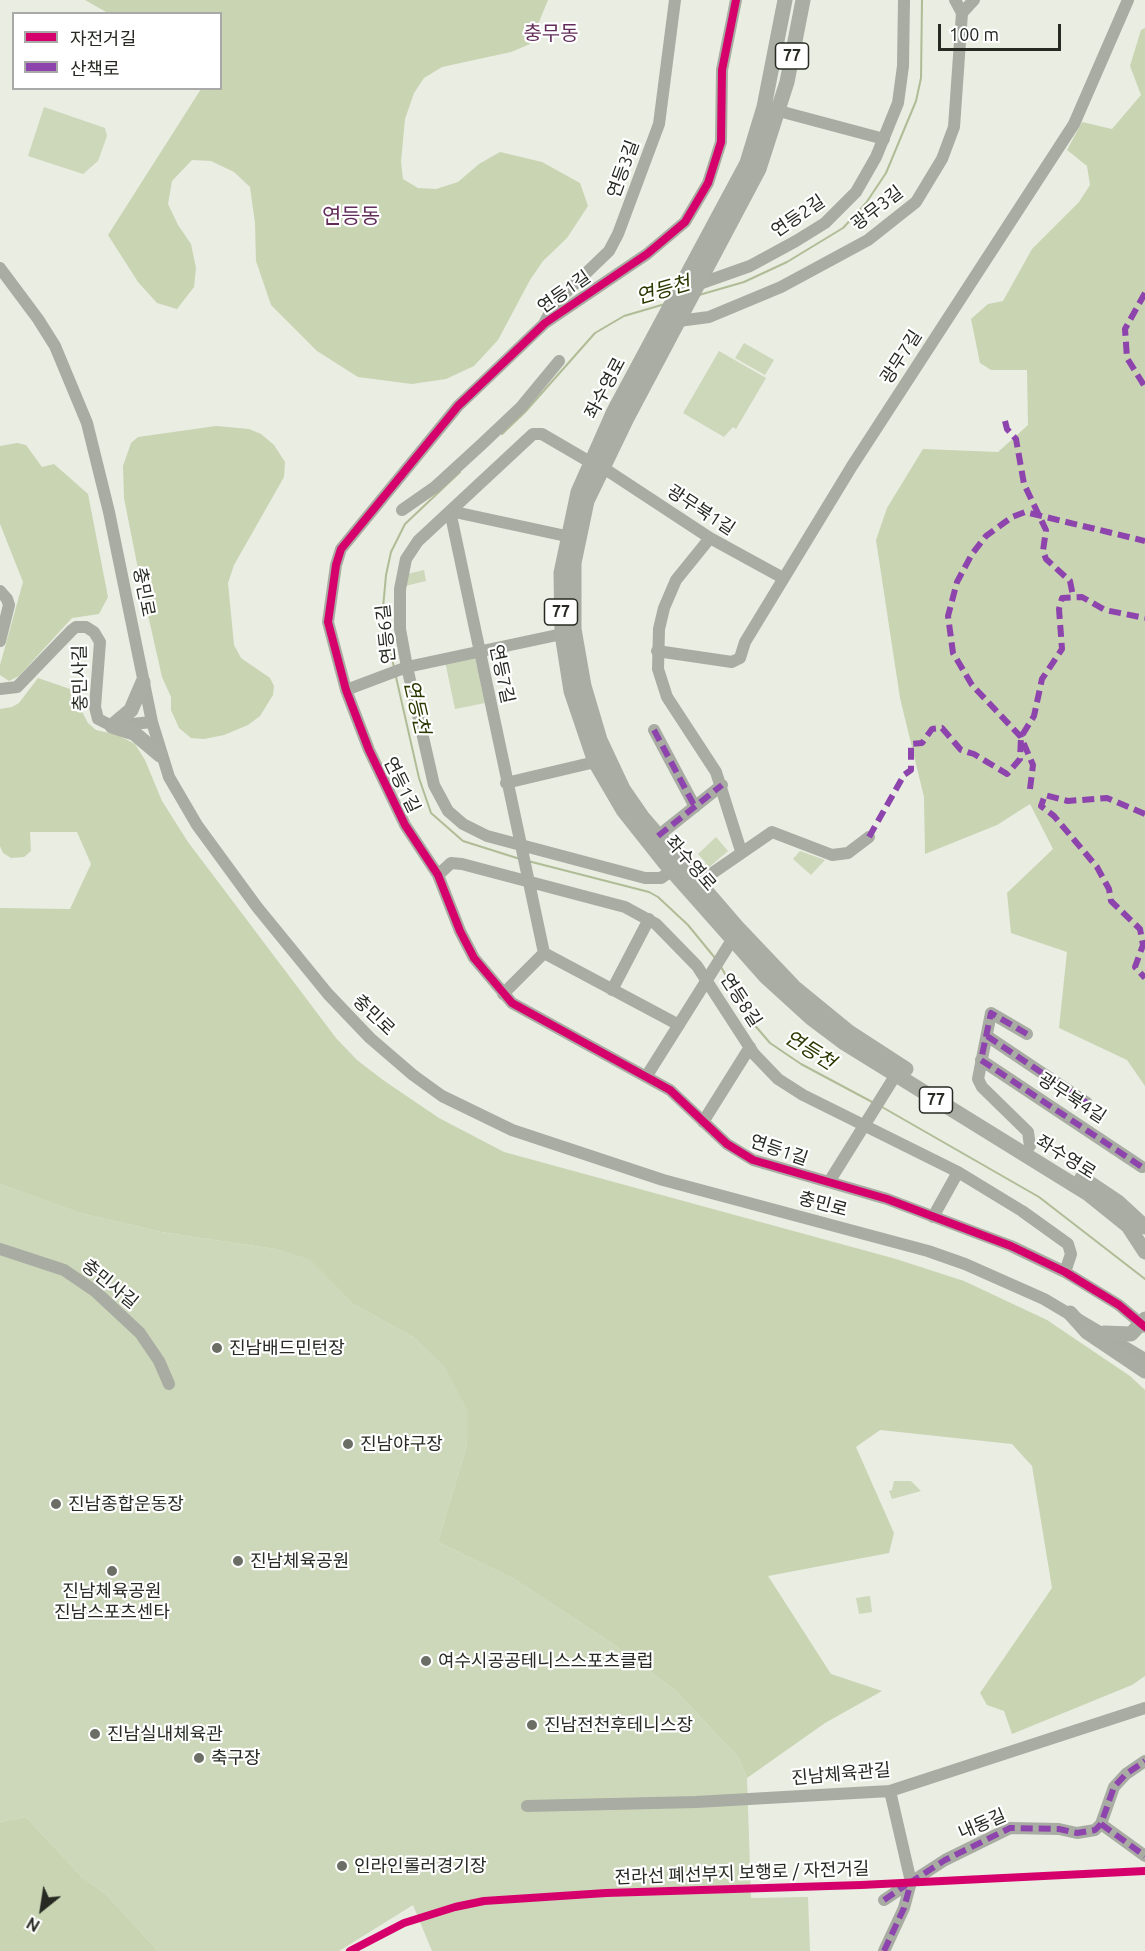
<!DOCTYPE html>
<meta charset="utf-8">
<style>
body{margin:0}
#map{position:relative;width:1145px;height:1951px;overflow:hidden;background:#e9ede2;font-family:Ubuntu,"Noto Sans KR",sans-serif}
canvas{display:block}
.legend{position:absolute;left:12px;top:12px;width:210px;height:78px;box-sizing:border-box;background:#fff;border:2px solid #a9aaa7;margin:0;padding:8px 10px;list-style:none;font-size:18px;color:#272a22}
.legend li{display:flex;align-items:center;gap:12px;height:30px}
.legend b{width:30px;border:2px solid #a9aaa7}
.north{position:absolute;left:12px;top:1879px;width:60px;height:60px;-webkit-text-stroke:4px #fff;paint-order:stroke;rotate:210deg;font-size:16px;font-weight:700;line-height:24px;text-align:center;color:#272a22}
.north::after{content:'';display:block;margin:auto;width:21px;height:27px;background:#272a22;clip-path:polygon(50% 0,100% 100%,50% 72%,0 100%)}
.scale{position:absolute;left:938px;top:24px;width:123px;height:27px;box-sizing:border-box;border:3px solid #272a22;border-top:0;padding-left:8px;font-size:18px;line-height:21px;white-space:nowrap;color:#272a22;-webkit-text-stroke:4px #fff;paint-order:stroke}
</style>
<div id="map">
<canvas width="1145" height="1951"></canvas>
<ul class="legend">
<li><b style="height:8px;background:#d6006c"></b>자전거길</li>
<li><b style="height:8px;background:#8e44ad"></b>산책로</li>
</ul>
<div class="north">N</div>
<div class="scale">100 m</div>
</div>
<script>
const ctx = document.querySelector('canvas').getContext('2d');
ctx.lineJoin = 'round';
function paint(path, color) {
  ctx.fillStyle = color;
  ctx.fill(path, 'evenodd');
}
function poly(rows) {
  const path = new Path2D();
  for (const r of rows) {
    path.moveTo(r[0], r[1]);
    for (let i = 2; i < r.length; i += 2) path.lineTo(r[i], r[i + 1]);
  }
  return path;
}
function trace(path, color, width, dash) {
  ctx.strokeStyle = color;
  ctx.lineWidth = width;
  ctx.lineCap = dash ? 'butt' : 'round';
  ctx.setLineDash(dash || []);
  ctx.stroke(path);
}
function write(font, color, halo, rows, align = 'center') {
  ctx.font = font + ' Ubuntu,"Noto Sans KR",sans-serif';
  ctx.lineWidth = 4.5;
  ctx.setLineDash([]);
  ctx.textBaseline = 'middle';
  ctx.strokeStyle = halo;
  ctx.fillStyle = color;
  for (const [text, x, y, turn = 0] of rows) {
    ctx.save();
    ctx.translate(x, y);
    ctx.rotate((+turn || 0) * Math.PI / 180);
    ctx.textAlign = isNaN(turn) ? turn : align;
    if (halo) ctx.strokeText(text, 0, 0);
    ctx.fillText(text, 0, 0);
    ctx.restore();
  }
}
paint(poly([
 [44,107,105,128,107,136,98,161,83,174,28,156],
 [744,343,774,360,765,375,735,358],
 [719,351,766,378,736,429,733,427,724,437,683,413],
 [424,570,426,581,405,586,407,574],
 [475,658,485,703,455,709,445,661],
 [716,837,728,851,707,869,704,867,706,863,698,854],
 [800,851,825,860,811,875,793,859],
 [0,1184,80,1213,161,1232,275,1249,312,1260,353,1304,413,1337,444,1367,467,1408,467,1445,438,1542,514,1579,610,1642,675,1690,738,1757,747,1778,751,1898,808,1897,810,1951,432,1951,413,1905,339,1951,158,1951,106,1894,82,1877,26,1817,0,1822],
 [894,1481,911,1481,921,1491,892,1499,889,1491,892,1490],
 [870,1596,872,1612,859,1614,856,1598]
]), '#cdd7ba');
paint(poly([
 [85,0,548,0,530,44,511,52,442,67,424,78,414,93,405,119,401,162,403,179,418,188,436,189,458,182,479,164,500,152,542,162,580,183,588,206,567,238,543,261,530,280,498,340,474,366,446,379,412,384,358,377,317,351,271,305,256,261,255,223,250,187,234,172,211,161,192,160,172,181,168,204,178,225,191,244,196,268,194,287,177,309,157,303,138,282,108,235,201,89,220,88,220,14,108,13],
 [1145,28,1145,1086,1127,1060,1059,1028,1067,952,1011,933,1007,893,1053,849,1030,804,997,825,925,854,924,797,900,698,876,540,887,508,923,449,998,452,1028,425,1027,370,991,370,980,363,971,319,988,304,1003,301,1032,249,1079,202,1090,185,1087,166,1067,150,1082,122,1112,129,1141,95,1130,66,1141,30],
 [216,426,249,429,261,434,274,445,285,462,284,477,234,565,228,583,234,645,241,658,270,678,274,686,273,695,260,716,248,725,224,735,204,739,191,738,179,728,171,710,171,697,162,677,141,584,124,498,123,466,131,443,138,437],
 [17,443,26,445,42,467,54,464,88,494,108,597,99,614,72,618,19,676,9,681,0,675,0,665,23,582,0,524,0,446],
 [38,678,70,689,88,723,96,730,118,735,135,744,145,760,162,801,188,842,336,1038,357,1060,383,1080,439,1118,504,1152,896,1259,964,1281,1047,1320,1130,1376,1145,1390,1145,1676,1132,1685,1012,1734,1004,1711,987,1705,980,1693,1052,1588,1032,1466,1012,1444,880,1430,856,1447,894,1533,889,1553,768,1576,831,1674,882,1691,825,1723,747,1778,738,1757,675,1690,610,1642,514,1579,438,1542,467,1445,467,1409,444,1367,413,1337,353,1304,311,1260,275,1249,161,1232,80,1213,0,1184,0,908,70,909,91,864,77,832,30,832,31,851,24,857,11,858,3,853,0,846,0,709,12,707,19,703],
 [26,1817,82,1877,106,1894,158,1951,0,1951,0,1822]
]), '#c9d4b3');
trace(poly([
 [699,295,744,282,787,262,843,228,866,203,886,173,916,101,921,78,922,0],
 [502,434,525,412,595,333,624,316,665,304],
 [394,668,383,608,386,575,391,552,405,524,460,472],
 [396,677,419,778,431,813,463,841,520,859],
 [528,861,649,892,658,897,688,925,715,958],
 [720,965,752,1022,770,1043,801,1064,874,1103],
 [882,1107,1039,1197,1145,1279]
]), '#afbc96', 2);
trace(poly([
 [736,0,722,70,721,142,708,183,685,222,647,254,545,323,458,406,341,549,336,565,328,622,346,690,369,750,405,825,438,875,460,931,474,958,512,1003,670,1090,727,1144,753,1160,887,1199,1011,1246,1065,1272,1119,1305,1145,1327],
 [955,0,962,13],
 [779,111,884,139],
 [0,268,38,319,55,346,87,423,109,512,152,722,169,777,197,825,257,907,328,994,370,1038,413,1075,442,1096,512,1130,663,1180,928,1251,965,1264,1044,1299,1145,1359],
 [699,284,750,266,796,241,825,223,856,192,876,157,898,103,903,66,904,0],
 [545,322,556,302,609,251,618,234,659,124,675,0],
 [671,322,709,317,781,287,868,240,916,202,942,159,954,127,962,13,974,0],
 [590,462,542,434,533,434,418,541,406,559,400,589,400,629,407,667,434,785,448,811,463,824,487,836,645,878,661,878,671,871],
 [602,467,710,538,783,578],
 [402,510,435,487,482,444,521,407,559,361],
 [450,511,544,953,679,1025],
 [450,511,566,536],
 [710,538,676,580,664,608,659,629,658,669,667,697,716,772,741,851],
 [0,591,7,599,9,605,0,641],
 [657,651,732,662,740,658,745,642,852,466,1074,124,1128,0],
 [0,689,17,687,72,630,76,627,86,627,94,632,100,642,95,707,98,719,112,726,152,722],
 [346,690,407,667,562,634],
 [654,730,695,807],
 [506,783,595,762],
 [658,836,722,785],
 [438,875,451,863,462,864,625,907,656,924,697,966,754,1054,778,1079,803,1095,958,1172,1022,1211,1068,1244,1071,1254,1065,1272],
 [698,883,772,832,832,855,848,853,869,837],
 [612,990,649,919],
 [503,994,544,953],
 [1027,1034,991,1013,978,1079,982,1087,1028,1132,1030,1146],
 [987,1036,1087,1103],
 [981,1060,1142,1167],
 [646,1077,732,940],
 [703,1122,750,1047],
 [829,1182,900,1068],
 [933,1217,958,1172],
 [0,1249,64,1270,95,1291,140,1333,159,1361,169,1384],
 [527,1806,696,1802,890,1791,1145,1708],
 [1101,1824,1145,1856],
 [884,1900,911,1882,890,1791],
 [884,1951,904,1908,911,1882,945,1860,1010,1828,1059,1829,1077,1833,1095,1830,1101,1824,1114,1787,1126,1774,1145,1761]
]), '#a8aca2', 12);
trace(poly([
 [785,0,764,107,747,163,614,411,578,492,561,573,562,634,571,691,595,762,623,810,665,863,766,977,811,1018,843,1042,1087,1193,1128,1226,1145,1252],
 [803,0,787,82,759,169,627,418,587,501,574,563,574,629,584,686,600,740,623,789,643,818,737,927,794,987,849,1032,906,1069],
 [112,726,134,733,160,755],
 [112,726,131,710,143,682],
 [1082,1178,1118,1202,1145,1227],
 [1070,1313,1087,1332,1145,1371],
 [1104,1333,1131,1334,1145,1319]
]), '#a9ada3', 15);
trace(poly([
 [1145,293,1125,329,1127,358,1145,387],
 [1005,421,1007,429,1016,439,1024,484,1046,530,1043,551,1046,559,1070,581,1073,596],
 [654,730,695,807],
 [1030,789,1033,765,1021,737,972,685,953,653,948,616,957,582,972,554,986,536,1012,517,1025,512,1145,541],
 [1145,814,1107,798,1068,801,1045,795,1041,806,1054,816,1097,867,1109,889,1111,901,1140,929,1143,945,1135,967,1145,978],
 [658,836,722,785],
 [869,837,904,775,911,770,911,744,922,743,932,729,942,728,961,750,974,754,1007,774,1020,759,1021,737,1034,716,1042,679,1062,649,1059,609,1062,598,1082,597,1105,610,1145,618],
 [1027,1034,991,1013,981,1060,1142,1167],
 [987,1036,1087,1103],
 [1101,1824,1145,1856],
 [884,1900,906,1885],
 [884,1951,904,1908,911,1882,945,1860,1010,1828,1059,1829,1077,1833,1095,1830,1101,1824,1114,1787,1126,1774,1145,1761]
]), '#8e44ad', 6, [12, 6]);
trace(poly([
 [736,0,722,70,721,142,708,183,685,222,647,254,545,323,458,406,341,549,336,565,328,622,346,690,369,750,405,825,438,875,460,931,474,958,512,1003,670,1090,727,1144,753,1160,887,1199,1011,1246,1065,1272,1119,1305,1145,1327],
 [350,1951,404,1923,455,1907,484,1901,606,1893,861,1885,1145,1871]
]), '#d6006c', 8);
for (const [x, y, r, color] of [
 [217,1348,6,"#6b6e65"],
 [348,1444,6,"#6b6e65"],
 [56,1504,6,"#6b6e65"],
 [238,1561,6,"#6b6e65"],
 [112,1571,6,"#6b6e65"],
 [426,1661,6,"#6b6e65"],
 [532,1725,6,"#6b6e65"],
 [95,1734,6,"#6b6e65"],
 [199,1758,6,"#6b6e65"],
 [342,1866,6,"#6b6e65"]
]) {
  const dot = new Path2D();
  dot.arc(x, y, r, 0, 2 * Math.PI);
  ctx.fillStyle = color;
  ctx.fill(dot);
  trace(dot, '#fff', 2);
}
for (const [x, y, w] of [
 [792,56,33],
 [561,612,33],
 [936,1100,33]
]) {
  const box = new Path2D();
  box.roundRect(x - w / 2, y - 13, w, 26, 4.5);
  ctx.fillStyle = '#fff';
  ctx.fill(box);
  trace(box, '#272a22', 1.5);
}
write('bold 16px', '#272a22', null, [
 ["77",792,56],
 ["77",561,612],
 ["77",936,1100]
]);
write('18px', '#272a22', '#fff', [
 ["연등3길",623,169,-70],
 ["광무3길",877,208,-38],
 ["연등2길",798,216,-34],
 ["연등1길",564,292,-35],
 ["광무7길",901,357,-57],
 ["좌수영로",605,388,-62],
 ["광무북1길",701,510,33],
 ["충민로",144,592,79],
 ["연등6길",386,634,-96],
 ["연등7길",502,674,78],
 ["충민사길",80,678,-91],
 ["연등1길",402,785,64],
 ["좌수영로",691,863,49],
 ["연등8길",741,1000,57],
 ["충민로",374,1015,44],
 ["광무북4길",1072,1098,33],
 ["연등1길",779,1150,19],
 ["좌수영로",1066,1157,32],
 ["충민로",823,1204,15],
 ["충민사길",110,1284,39],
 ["진남체육관길",841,1774,-5],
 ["내동길",982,1824,-23],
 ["전라선 폐선부지 보행로 / 자전거길",742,1873,-2]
]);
write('18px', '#272a22', '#fff', [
 ["진남배드민턴장",229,1348],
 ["진남야구장",360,1444],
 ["진남종합운동장",68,1504],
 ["진남체육공원",250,1561],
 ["진남체육공원",112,1591,"center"],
 ["진남스포츠센타",112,1612,"center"],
 ["여수시공공테니스스포츠클럽",438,1661],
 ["진남전천후테니스장",544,1725],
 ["진남실내체육관",107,1734],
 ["축구장",211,1758],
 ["인라인롤러경기장",354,1866]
], 'left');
write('20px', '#622c5a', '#fff', [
 ["충무동",551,33]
]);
write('italic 20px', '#2a3900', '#fff', [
 ["연등천",663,290,-16],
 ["연등천",417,707,77],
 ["연등천",810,1050,32]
]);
write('21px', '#622c5a', '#fff', [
 ["연등동",351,216]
]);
</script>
